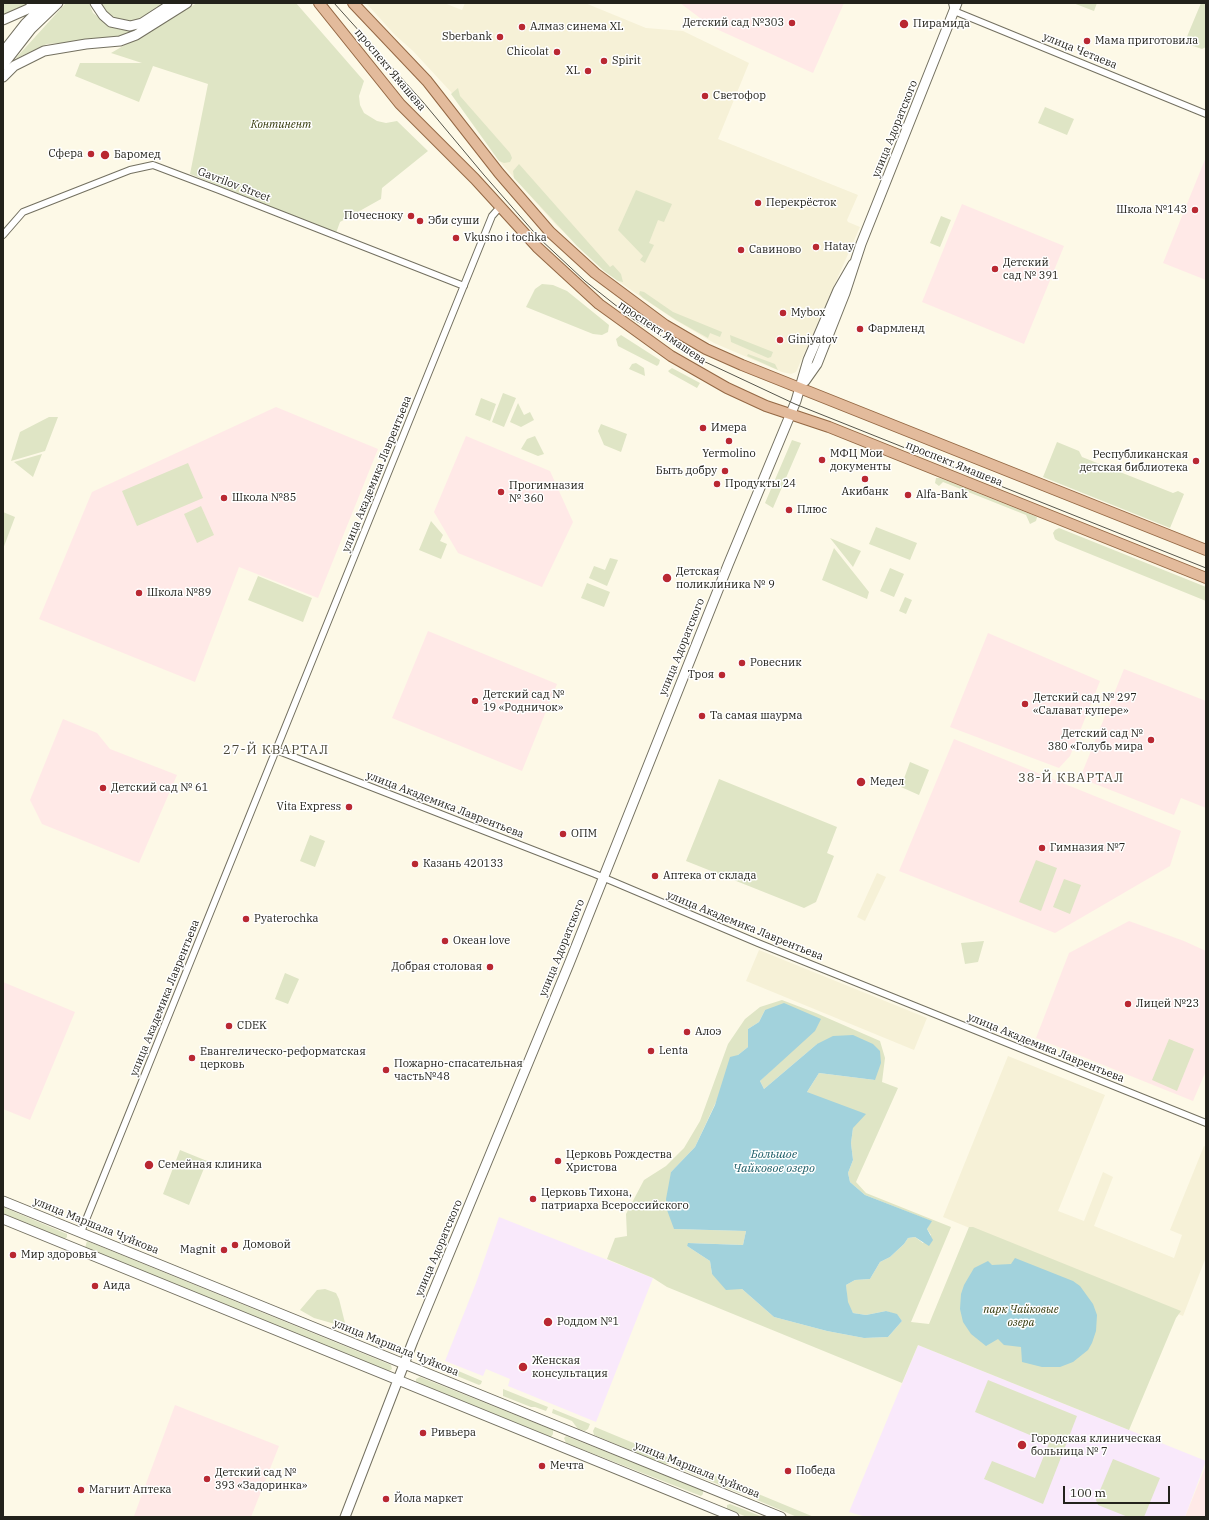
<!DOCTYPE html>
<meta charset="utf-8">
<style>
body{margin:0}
#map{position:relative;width:1209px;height:1520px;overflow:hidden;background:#fdf9e7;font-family:"IBM Plex Serif",serif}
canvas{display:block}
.frame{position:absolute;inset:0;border:4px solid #23221b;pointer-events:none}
.scale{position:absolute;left:1063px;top:1486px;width:107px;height:18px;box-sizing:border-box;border:2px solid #23221b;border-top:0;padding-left:5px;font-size:12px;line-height:14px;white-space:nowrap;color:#23221b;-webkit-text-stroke:3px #fff;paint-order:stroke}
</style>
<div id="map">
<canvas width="1209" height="1520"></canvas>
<div class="frame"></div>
<div class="scale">100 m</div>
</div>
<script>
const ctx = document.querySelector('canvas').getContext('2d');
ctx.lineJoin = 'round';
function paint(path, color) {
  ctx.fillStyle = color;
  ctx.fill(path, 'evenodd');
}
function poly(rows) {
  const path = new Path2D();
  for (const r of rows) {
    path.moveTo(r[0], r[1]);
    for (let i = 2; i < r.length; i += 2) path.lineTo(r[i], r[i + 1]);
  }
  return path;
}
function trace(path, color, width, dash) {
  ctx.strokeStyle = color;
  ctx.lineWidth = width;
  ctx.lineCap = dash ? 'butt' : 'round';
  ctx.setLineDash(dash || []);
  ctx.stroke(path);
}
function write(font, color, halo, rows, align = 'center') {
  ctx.font = font + ' "IBM Plex Serif",serif';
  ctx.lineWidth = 3;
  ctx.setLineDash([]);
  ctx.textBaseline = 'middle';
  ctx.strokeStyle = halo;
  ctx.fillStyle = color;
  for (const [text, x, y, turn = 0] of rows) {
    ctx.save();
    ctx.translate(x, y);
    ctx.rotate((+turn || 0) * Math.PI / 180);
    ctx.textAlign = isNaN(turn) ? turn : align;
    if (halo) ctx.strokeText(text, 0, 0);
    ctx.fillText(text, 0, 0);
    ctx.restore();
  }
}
paint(poly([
 [366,3,444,3,462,10,465,3,585,3,646,28,683,31,749,63,718,139,858,195,847,220,848,222,860,227,796,372,791,374,782,372,714,343,672,318,618,281,556,225,501,163,451,92,413,51,395,35],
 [877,873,886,877,865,921,857,917],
 [759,950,927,1018,914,1050,746,981],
 [1008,1056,1105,1095,1058,1211,1084,1221,1103,1172,1113,1177,1094,1226,1174,1258,1182,1235,1170,1230,1204,1146,1206,1147,1206,1257,1183,1316,943,1217]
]), '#f6f1d7');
paint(poly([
 [680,3,844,3,813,73,712,27],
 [1206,157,1206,280,1163,263],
 [962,204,1064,246,1024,344,922,302],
 [276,407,378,449,318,598,239,567,195,682,39,619,92,492],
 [466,436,550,471,573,522,542,587,458,553,434,512],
 [428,631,557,684,522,771,392,718],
 [988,633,1100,681,1070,756,1059,768,950,727],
 [1124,669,1206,701,1206,808,1181,798,1174,815,1080,778],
 [63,719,97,733,110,749,177,775,139,863,42,824,30,800],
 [954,739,1181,831,1170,866,1055,933,899,871],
 [1129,921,1184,941,1206,951,1206,1071,1193,1101,1036,1038,1069,953],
 [3,982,75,1012,30,1120,3,1109],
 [175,1405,279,1446,251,1517,134,1516],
 [1206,1465,1206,1517,1185,1517]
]), '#ffe9e7');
paint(poly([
 [499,1217,653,1278,596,1422,508,1386,510,1379,486,1369,483,1376,445,1361,476,1283],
 [918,1345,1206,1461,1185,1517,866,1517,849,1512]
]), '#f9e9fb');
paint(poly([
 [3,3,28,3,3,18],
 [66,3,89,3,93,13,105,22,122,30,136,28,177,3,183,3,135,31,116,39,47,44,15,59],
 [100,3,166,3,141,19,125,22,112,18,104,10],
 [197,3,296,3,364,81,359,96,360,105,364,113,377,121,386,123,397,121,428,151,382,188,381,199,340,222,336,233,190,174,208,84,153,66,139,102,75,76,80,63,142,63,111,53],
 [1073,3,1097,3,1094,11],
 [1201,3,1206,3,1206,47,1202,49,1190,45,1186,39],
 [458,88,460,96,510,153,512,158,510,162,504,163,499,161,451,94],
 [1045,107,1074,119,1067,135,1038,123],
 [519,164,610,267,613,265,621,274,623,282,618,281,604,271,577,246,514,178,513,171],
 [636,190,672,204,664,222,658,220,649,243,654,245,645,263,640,260,643,256,618,230],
 [941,216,951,220,940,247,930,243],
 [542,284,553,285,567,291,609,325,608,332,602,335,593,334,526,307,535,289],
 [640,291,644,292,673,312,722,332,720,337,710,333,708,338,676,320,643,298,639,294],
 [621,335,660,360,659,364,657,366,653,364,618,346,616,339],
 [730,335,773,352,771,357,768,358,731,342],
 [748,354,775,364,778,370,747,356],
 [636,363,644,368,645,376,629,369,632,364],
 [672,368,700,383,697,388,670,373,668,371],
 [503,393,516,398,504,427,492,422],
 [481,398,496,404,490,421,475,415],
 [518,403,524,415,530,412,534,420,521,427,510,422],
 [49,417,58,417,45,451,11,461,20,432],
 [601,424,627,434,621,452,604,445,598,431],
 [535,436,544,454,538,456,521,449,527,439],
 [792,440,801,443,773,508,765,503],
 [1057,442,1079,451,1082,457,1173,493,1178,491,1184,494,1170,528,1043,477],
 [42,454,33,477,14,462],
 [188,463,203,498,137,526,122,491],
 [936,478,940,478,1030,514,1037,517,1036,521,1030,524,1026,515,943,482,939,486,935,483],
 [201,506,214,535,197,543,184,514],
 [3,512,15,517,3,549],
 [431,521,443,535,440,541,447,544,441,559,419,550],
 [876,527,917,543,910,560,869,544],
 [1059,528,1206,587,1206,601,1058,541,1055,539,1053,533,1055,530],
 [830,538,861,551,853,567],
 [834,548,869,592,867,599,822,580],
 [610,558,618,560,607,586,589,578,594,566,605,570],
 [890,568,904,574,894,597,880,591],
 [258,576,312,598,303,622,248,600],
 [587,583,610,592,604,607,581,598],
 [905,597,912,600,906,614,899,611],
 [910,762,929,770,919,795,901,787],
 [719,779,837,827,827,853,834,856,816,902,804,908,686,861],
 [310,835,325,841,315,867,300,861],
 [1036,860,1057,868,1041,911,1019,902],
 [1064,879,1081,885,1070,914,1053,907],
 [984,941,978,962,965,964,961,943],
 [285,973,299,979,288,1004,275,999],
 [782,1000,816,1013,880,1041,885,1058,882,1082,898,1088,856,1182,866,1193,951,1227,911,1322,929,1324,969,1227,973,1227,1181,1311,1176,1318,1129,1430,918,1345,902,1383,667,1287,653,1278,607,1259,615,1238,627,1236,626,1214,644,1180,666,1166,684,1148,700,1121,728,1044,745,1019,760,1007],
 [765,1010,787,1055,760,1081,764,1089,817,1044,875,1080,819,1073,807,1092,853,1128,851,1143,853,1160,848,1173,850,1182,865,1195,931,1221,927,1229,931,1235,923,1243,915,1237,908,1238,904,1244,890,1257,880,1262,870,1279,855,1280,846,1285,847,1302,853,1313,866,1315,886,1311,897,1315,902,1321,888,1337,864,1338,827,1331,774,1317,742,1289,712,1274,710,1261,687,1246,689,1243,743,1245,746,1231,674,1229,671,1172,695,1147,738,1055,748,1047,748,1029,759,1022],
 [1169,1039,1194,1049,1177,1091,1152,1080],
 [180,1150,207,1161,189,1205,163,1194],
 [3,1207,67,1234,67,1237,65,1239,3,1214],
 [87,1241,391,1365,392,1369,389,1371,85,1248],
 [325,1289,336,1293,339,1299,345,1323,342,1326,314,1318,300,1310,317,1290],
 [449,1367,482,1381,481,1384,479,1385,450,1373],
 [420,1377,553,1430,553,1434,551,1437,416,1382,416,1379],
 [988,1380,1077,1416,1043,1504,984,1479,992,1461,1035,1478,1049,1443,975,1412],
 [503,1389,548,1407,546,1411,535,1407,531,1407,503,1396],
 [553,1409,590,1424,588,1429,585,1431,578,1429,572,1421,552,1413],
 [595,1427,672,1459,668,1464,663,1464,594,1435,593,1431],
 [566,1436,703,1490,703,1494,701,1496,566,1443,564,1438],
 [1113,1459,1160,1478,1144,1517,1128,1517,1098,1505,1096,1500],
 [681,1462,747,1489,743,1493,739,1493,681,1469],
 [756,1493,814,1517,797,1517,757,1500],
 [730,1504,763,1517,747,1517,727,1509,727,1505]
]), '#dfe5c5');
paint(poly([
 [784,1003,821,1019,815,1031,760,1081,764,1089,817,1044,833,1036,853,1035,873,1044,880,1051,881,1063,875,1080,819,1073,807,1092,866,1114,853,1128,851,1143,853,1160,848,1173,850,1182,865,1195,932,1221,927,1229,933,1240,929,1246,915,1237,908,1238,904,1244,890,1257,880,1262,870,1279,855,1280,846,1285,848,1302,853,1313,866,1315,886,1311,897,1314,902,1321,888,1337,864,1338,827,1331,774,1317,742,1289,726,1290,712,1274,710,1261,687,1246,688,1243,743,1245,746,1231,674,1229,667,1210,666,1199,671,1172,695,1147,715,1105,730,1057,738,1055,748,1047,748,1029,759,1022,765,1010],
 [1015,1258,1073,1281,1080,1286,1093,1304,1097,1315,1096,1331,1092,1343,1088,1350,1073,1362,1060,1367,1042,1367,1022,1362,1021,1347,1004,1345,998,1339,986,1346,971,1334,963,1322,960,1309,961,1294,964,1285,974,1268,988,1261,992,1265,1011,1264]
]), '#a2d2dc');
const street = poly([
 [952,3,954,11,1206,114],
 [3,235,23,212,130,170,153,165,219,190,464,286],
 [276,750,595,874,758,943,1206,1123],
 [81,1232,492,216,500,207]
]);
const secondary = poly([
 [95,3,103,15,111,22,130,26,142,23,173,3],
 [3,20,28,9,36,3],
 [3,52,25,24,46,3],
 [3,65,31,29,58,3],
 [3,77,14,66,44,51,86,44,120,41,136,35,187,3],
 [805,381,817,364,845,293,861,244,957,3],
 [3,1201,781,1517],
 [3,1219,734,1517],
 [345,1517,413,1341,569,964,728,565,796,401,808,360,838,290,853,264]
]);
const primary = poly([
 [319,3,400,104,475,179,537,247,599,304,671,356,727,388,766,406,829,427,1206,578],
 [353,3,427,81,499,173,550,232,595,273,665,325,706,349,742,365,1206,550]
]);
trace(street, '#737060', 8);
trace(secondary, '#737060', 11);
trace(primary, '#946844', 12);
trace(street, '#fff', 6);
trace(secondary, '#fff', 9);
trace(primary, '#e3bb9c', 10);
trace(poly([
 [334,3,423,102,484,175,540,239,585,281,633,319,699,359,795,404,1206,568]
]), '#56554b', 1);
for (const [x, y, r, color] of [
 [792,23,4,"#b92832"],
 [904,24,5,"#b92832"],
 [522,27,4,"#b92832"],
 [500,37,4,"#b92832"],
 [1087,41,4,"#b92832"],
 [557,52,4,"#b92832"],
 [604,61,4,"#b92832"],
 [588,71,4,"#b92832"],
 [705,96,4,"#b92832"],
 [91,154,4,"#b92832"],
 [105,155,5,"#b92832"],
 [758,203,4,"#b92832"],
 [1195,210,4,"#b92832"],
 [411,216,4,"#b92832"],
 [420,221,4,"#b92832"],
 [456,238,4,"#b92832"],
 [816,247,4,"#b92832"],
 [741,250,4,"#b92832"],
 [995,269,4,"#b92832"],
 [783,313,4,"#b92832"],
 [860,329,4,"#b92832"],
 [780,340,4,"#b92832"],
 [703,428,4,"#b92832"],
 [729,441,4,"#b92832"],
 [822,460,4,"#b92832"],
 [1196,461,4,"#b92832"],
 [725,471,4,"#b92832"],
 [865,479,4,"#b92832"],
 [717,484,4,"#b92832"],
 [501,492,4,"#b92832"],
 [908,495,4,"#b92832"],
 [224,498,4,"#b92832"],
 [789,510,4,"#b92832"],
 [667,578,5,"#b92832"],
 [139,593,4,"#b92832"],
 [742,663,4,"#b92832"],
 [722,675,4,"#b92832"],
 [475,701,4,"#b92832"],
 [1025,704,4,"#b92832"],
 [702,716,4,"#b92832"],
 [1151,740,4,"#b92832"],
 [861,782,5,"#b92832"],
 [103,788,4,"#b92832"],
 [349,807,4,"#b92832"],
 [563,834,4,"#b92832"],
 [1042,848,4,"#b92832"],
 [415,864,4,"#b92832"],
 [655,876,4,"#b92832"],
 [246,919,4,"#b92832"],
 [445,941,4,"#b92832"],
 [490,967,4,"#b92832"],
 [1128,1004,4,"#b92832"],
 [229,1026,4,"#b92832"],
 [687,1032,4,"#b92832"],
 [651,1051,4,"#b92832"],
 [192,1058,4,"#b92832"],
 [386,1070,4,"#b92832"],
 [558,1161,4,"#b92832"],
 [149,1165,5,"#b92832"],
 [533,1199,4,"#b92832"],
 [235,1245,4,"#b92832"],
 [224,1250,4,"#b92832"],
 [13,1255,4,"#b92832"],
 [95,1286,4,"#b92832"],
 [548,1322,5,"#b92832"],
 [523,1367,5,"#b92832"],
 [423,1433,4,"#b92832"],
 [1022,1445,5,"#b92832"],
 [542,1466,4,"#b92832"],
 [788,1471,4,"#b92832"],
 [207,1479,4,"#b92832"],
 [81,1490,4,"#b92832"],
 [386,1499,4,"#b92832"]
]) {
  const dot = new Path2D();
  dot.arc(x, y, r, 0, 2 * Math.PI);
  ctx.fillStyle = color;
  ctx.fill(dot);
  trace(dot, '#fff', 1.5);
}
write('11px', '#23221b', '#fff', [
 ["Детский сад №303",784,23,"right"],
 ["Пирамида",913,24],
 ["Алмаз синема XL",530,27],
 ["Sberbank",492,37,"right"],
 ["Мама приготовила",1095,41],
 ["Chicolat",549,52,"right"],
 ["Spirit",612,61],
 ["XL",580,71,"right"],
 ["Светофор",713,96],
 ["Сфера",83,154,"right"],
 ["Баромед",114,155],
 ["Перекрёсток",766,203],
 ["Школа №143",1187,210,"right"],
 ["Почесноку",403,216,"right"],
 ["Эби суши",428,221],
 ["Vkusno i tochka",464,238],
 ["Hatay",824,247],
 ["Савиново",749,250],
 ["Детский",1003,263],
 ["сад № 391",1003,276],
 ["Mybox",791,313],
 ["Фармленд",868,329],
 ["Giniyatov",788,340],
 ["Имера",711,428],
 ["Yermolino",729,454,"center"],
 ["МФЦ Мои",830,454],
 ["документы",830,467],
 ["Республиканская",1188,455,"right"],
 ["детская библиотека",1188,468,"right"],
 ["Быть добру",717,471,"right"],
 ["Продукты 24",725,484],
 ["Прогимназия",509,486],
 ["№ 360",509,499],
 ["Акибанк",865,492,"center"],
 ["Alfa-Bank",916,495],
 ["Школа №85",232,498],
 ["Плюс",797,510],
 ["Детская",676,572],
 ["поликлиника № 9",676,585],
 ["Школа №89",147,593],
 ["Ровесник",750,663],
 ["Троя",714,675,"right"],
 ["Детский сад №",483,695],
 ["19 «Родничок»",483,708],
 ["Детский сад № 297",1033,698],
 ["«Салават купере»",1033,711],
 ["Та самая шаурма",710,716],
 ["Детский сад №",1143,734,"right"],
 ["380 «Голубь мира",1143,747,"right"],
 ["Медел",870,782],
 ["Детский сад № 61",111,788],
 ["Vita Express",341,807,"right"],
 ["ОПМ",571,834],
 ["Гимназия №7",1050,848],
 ["Казань 420133",423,864],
 ["Аптека от склада",663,876],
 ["Pyaterochka",254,919],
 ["Океан love",453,941],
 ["Добрая столовая",482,967,"right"],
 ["Лицей №23",1136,1004],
 ["CDEK",237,1026],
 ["Алоэ",695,1032],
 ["Lenta",659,1051],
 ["Евангелическо-реформатская",200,1052],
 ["церковь",200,1065],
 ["Пожарно-спасательная",394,1064],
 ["часть№48",394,1077],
 ["Церковь Рождества",566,1155],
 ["Христова",566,1168],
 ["Семейная клиника",158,1165],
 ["Церковь Тихона,",541,1193],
 ["патриарха Всероссийского",541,1206],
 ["Домовой",243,1245],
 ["Magnit",216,1250,"right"],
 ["Мир здоровья",21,1255],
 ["Аида",103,1286],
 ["Роддом №1",557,1322],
 ["Женская",532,1361],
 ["консультация",532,1374],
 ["Ривьера",431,1433],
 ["Городская клиническая",1031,1439],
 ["больница № 7",1031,1452],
 ["Мечта",550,1466],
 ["Победа",796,1471],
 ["Детский сад №",215,1473],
 ["393 «Задоринка»",215,1486],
 ["Магнит Аптека",89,1490],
 ["Йола маркет",394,1499]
], 'left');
write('11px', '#23221b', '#fff', [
 ["улица Четаева",1080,51,22],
 ["проспект Ямашева",390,70,50],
 ["улица Адоратского",895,129,-68],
 ["Gavrilov Street",234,185,21],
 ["проспект Ямашева",662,333,34],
 ["проспект Ямашева",954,464,22],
 ["улица Академика Лаврентьева",377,474,-68],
 ["улица Адоратского",682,647,-68],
 ["улица Академика Лаврентьева",445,805,21],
 ["улица Академика Лаврентьева",745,926,22],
 ["улица Адоратского",562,948,-68],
 ["улица Академика Лаврентьева",165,998,-68],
 ["улица Академика Лаврентьева",1046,1048,22],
 ["улица Маршала Чуйкова",96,1226,22],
 ["улица Адоратского",439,1248,-67],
 ["улица Маршала Чуйкова",396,1348,22],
 ["улица Маршала Чуйкова",697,1470,22]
]);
write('italic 11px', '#323708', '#fff', [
 ["Континент",281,125],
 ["парк Чайковые",1021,1310],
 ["озера",1021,1323]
]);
write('italic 12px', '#1b5c66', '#fff', [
 ["Большое",774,1155],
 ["Чайковое озеро",774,1169]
]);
ctx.letterSpacing = '1px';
write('13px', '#4b4839', '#fff', [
 ["27-Й КВАРТАЛ",276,750],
 ["38-Й КВАРТАЛ",1071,778]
]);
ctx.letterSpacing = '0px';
</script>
